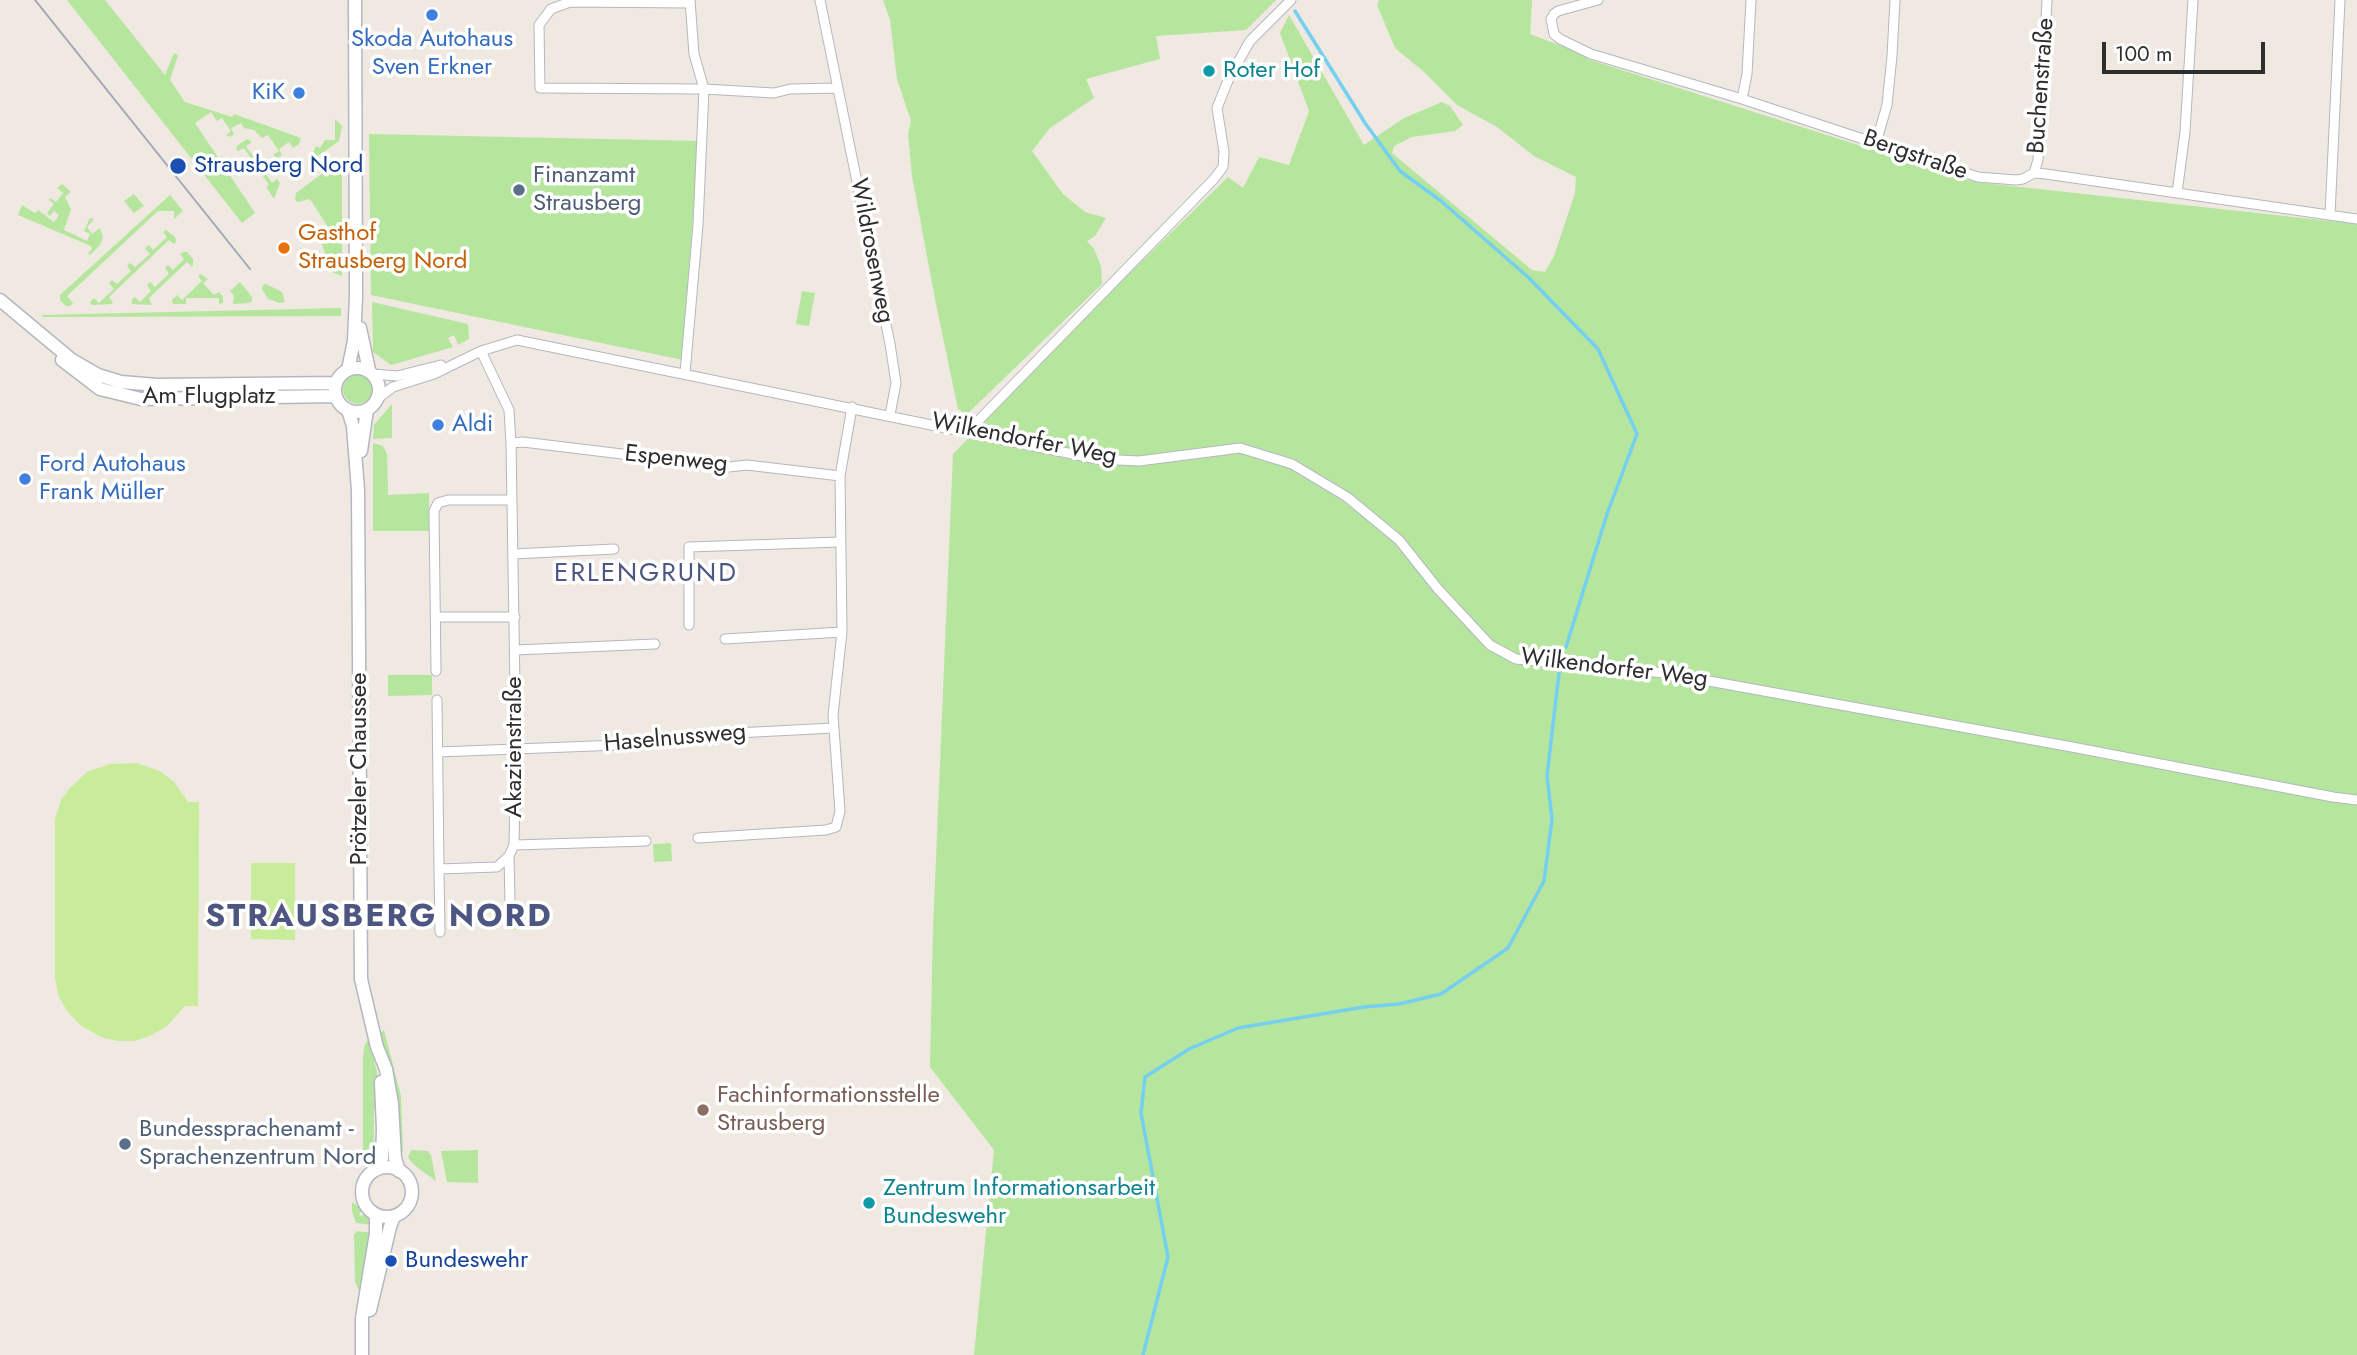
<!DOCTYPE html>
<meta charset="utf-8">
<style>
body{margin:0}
#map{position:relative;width:2357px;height:1355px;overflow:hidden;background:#efe9e1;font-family:Jost,sans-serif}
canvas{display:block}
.scale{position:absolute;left:2102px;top:42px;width:163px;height:32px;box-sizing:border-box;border:4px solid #2e2e2e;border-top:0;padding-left:9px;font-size:21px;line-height:24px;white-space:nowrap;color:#2e2e2e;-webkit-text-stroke:5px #fff;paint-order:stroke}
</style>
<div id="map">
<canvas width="2357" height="1355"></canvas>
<div class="scale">100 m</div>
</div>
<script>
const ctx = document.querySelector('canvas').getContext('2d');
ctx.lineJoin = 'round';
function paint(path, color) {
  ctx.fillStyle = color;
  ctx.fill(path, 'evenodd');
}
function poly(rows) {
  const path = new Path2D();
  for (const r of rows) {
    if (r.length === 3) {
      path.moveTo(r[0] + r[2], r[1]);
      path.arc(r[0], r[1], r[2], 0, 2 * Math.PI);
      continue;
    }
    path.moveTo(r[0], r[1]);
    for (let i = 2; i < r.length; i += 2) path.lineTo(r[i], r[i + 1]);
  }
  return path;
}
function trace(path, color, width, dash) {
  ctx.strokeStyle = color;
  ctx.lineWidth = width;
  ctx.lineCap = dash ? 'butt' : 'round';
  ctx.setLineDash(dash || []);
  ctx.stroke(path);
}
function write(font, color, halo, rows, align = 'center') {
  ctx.font = font + ' Jost,sans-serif';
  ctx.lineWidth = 7;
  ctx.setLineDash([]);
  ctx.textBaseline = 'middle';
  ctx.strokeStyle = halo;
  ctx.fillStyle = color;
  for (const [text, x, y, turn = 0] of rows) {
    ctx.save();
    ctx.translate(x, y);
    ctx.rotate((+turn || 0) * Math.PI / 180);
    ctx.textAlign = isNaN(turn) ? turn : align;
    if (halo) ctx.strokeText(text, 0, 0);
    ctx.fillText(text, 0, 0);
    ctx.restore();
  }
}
paint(poly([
 [67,0,105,0,165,75,174,53,178,55,170,80,185,102,232,117,234,114,301,138,299,144,293,148,289,142,279,149,282,155,277,158,273,155,279,151,268,135,262,138,254,130,244,128,241,123,231,128,234,134,230,137,226,135,231,131,222,118,217,121,211,112,195,123,255,213,242,223],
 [883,0,1276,0,1246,30,1156,36,1160,59,1086,79,1094,98,1050,128,1032,151,1063,194,1085,212,1106,218,1095,236,1087,241,1094,249,1101,266,1102,284,964,417,963,412,958,409,936,304,912,176,908,134,911,121,897,79,890,20],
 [1379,0,1532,0,1530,34,1588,56,1587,59,1975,182,2357,224,2357,1355,974,1355,994,1150,930,1067,933,930,953,454,1107,295,1228,177,1243,188,1259,157,1289,165,1309,111,1280,33,1289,15,1364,145,1404,118,1442,102,1450,106,1463,125,1455,131,1412,137,1394,146,1392,153,1532,270,1545,272,1554,256,1575,193,1576,177,1534,156,1497,127,1457,105,1423,71,1395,48,1377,5],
 [335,119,342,126,339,141,309,162,316,146,320,148,325,140,335,140],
 [369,134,698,141,683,360,371,295],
 [247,139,252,142,246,146,272,183,277,179,280,183,274,199,266,187,269,185,244,148,238,151,236,149,237,146],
 [334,165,342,167,342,276,332,272,321,242,335,238,310,199,297,202,295,199,296,193],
 [62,184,71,192,65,197,71,209,64,230,87,241,90,234,84,231,90,218,94,219,87,227,92,234,100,228,103,237,100,245,90,255,88,253,92,249,91,246,18,215,22,205,35,213,38,210,54,222,59,215,54,211,50,216,47,213,54,204,49,200,50,198,56,202,63,193,57,188],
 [134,194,144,206,134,213,124,201],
 [170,195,183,211,174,219,174,211,158,211,67,296,73,303,70,306,66,306,60,300,60,295],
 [166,230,175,237,176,242,174,244,169,240,109,297,113,303,111,304,92,305,90,302,94,298,99,303,114,289,109,283,112,280,117,284,131,271,127,266,130,263,135,267,150,254,145,248,149,245,153,250,167,237,163,232],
 [183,252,187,252,193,259,193,265,192,267,187,262,149,298,152,305,132,304,132,299,135,297,140,302,151,291,147,285,150,282,155,287,169,274,165,268,168,265,173,270,184,259,180,254],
 [201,274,208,279,203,283,214,295,219,292,223,297,223,303,219,304,219,298,186,298,186,304,173,304,172,300,177,295,182,300,202,281,198,276],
 [240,282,252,297,252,301,249,303,233,304,234,296,230,291],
 [266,284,282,292,285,302,280,303,268,299,262,289,263,285],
 [802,291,815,293,809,326,796,324],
 [372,302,468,324,469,339,458,345,454,335,448,338,453,347,391,365,373,352],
 [341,308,341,316,43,317,41,315],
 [358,389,15],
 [392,404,392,438,373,439,374,425],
 [373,443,383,446,387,454,388,495,429,493,429,531,373,531],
 [388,675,432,675,432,695,388,696],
 [671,843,672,861,654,862,653,844],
 [505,874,514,874,516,930,507,930],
 [384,1030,401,1096,403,1152,397,1151,379,1034],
 [368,1039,377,1071,379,1109,374,1109,374,1151,359,1166,363,1155,363,1059,364,1047],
 [411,1150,428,1151,431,1155,436,1181,413,1164,408,1157],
 [478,1150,478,1183,447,1182,441,1151],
 [352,1202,363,1210,359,1214,361,1216,365,1213,372,1225,356,1223,352,1211],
 [357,1231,373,1233,361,1295,355,1282,354,1234]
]), '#b6e59e');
paint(poly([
 [136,763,160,771,174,782,188,802,199,802,198,1006,185,1006,167,1026,150,1036,134,1041,117,1041,101,1037,80,1025,67,1011,59,997,55,979,55,819,61,800,69,789,87,772,110,764],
 [251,863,295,863,295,940,251,939]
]), '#c9ec9a');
trace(poly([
 [1295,11,1365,123,1400,171,1441,201,1529,278,1598,349,1637,434,1607,514,1566,647],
 [1143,1355,1168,1257,1141,1113,1145,1077,1189,1049,1238,1028,1364,1007,1399,1004,1441,994,1508,948,1544,881,1552,819,1547,776,1559,673]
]), '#75cff0', 3.5);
const street = poly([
 [820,0,890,344,896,383,890,415],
 [1598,0,1558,11,1554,14,1551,19,1554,34,1560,39,1591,54,1742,99,1978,177,2016,180,2023,179,2034,173,2046,174,2357,219],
 [690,3,570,2,551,9,539,25,540,88,704,89,774,93,790,89,838,88],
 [1742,99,1747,74,1751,0],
 [1876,143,1887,105,1892,56,1895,0],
 [2034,173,2038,160,2047,0],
 [2177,193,2185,132,2193,0],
 [2330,215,2340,0],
 [481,351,509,410,511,443,516,749,514,845,509,856,510,904],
 [685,373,698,225,704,89,694,54,690,0],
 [373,374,397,376,441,365],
 [378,398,393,387,434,374,481,351,517,340,1097,459,1139,461,1240,448,1292,464,1347,497,1399,540,1438,589,1490,645,1516,659,1665,673,2072,747,2333,797,2357,800],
 [974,432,978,421,1214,179,1223,167,1224,152,1217,108,1229,78,1250,41,1291,0],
 [511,443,523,442,729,467,747,465,840,476],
 [513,554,614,549],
 [436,617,515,617],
 [689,625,689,547,840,542],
 [725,639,842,632],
 [515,650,655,644],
 [436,671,434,511,438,503,448,500,512,500],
 [437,700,439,869,497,867,509,856],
 [438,752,645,744,659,737,833,728],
 [698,838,826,830,836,827,840,811,833,715,842,632,840,476,852,407],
 [514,845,646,841],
 [439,869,440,932]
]);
const secondary = poly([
 [0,300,72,360,98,375,121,382,157,385,336,383],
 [360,328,369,370],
 [62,360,100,389,141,399,336,396],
 [357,390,22],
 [348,370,354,341,356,297,355,0],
 [348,410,353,426,358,490,361,979,377,1047,386,1069,392,1104,395,1158,399,1171],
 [361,451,367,410],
 [387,1192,25],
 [378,1169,382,1158,383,1129,381,1082],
 [370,1310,390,1227,394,1216],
 [362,1355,362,1318,376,1233,376,1215]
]);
trace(street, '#b4b7c1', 11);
trace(secondary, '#b4b7c1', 15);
trace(street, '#fff', 9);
trace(secondary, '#fff', 12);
trace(poly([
 [35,0,250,269]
]), '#a3a6b8', 2);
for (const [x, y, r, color] of [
 [432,15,7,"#3f7fe0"],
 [1209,71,7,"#0f9aa8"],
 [299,93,7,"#3f7fe0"],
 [178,166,9,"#1a4fb4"],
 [519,190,7,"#5c6f8a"],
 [284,248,7,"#e8710a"],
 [438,425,7,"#3f7fe0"],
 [25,479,7,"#3f7fe0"],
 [703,1110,7,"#8d6e63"],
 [125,1144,7,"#5c6f8a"],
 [869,1203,7,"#0f9aa8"],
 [391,1261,7,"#1a4fb4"]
]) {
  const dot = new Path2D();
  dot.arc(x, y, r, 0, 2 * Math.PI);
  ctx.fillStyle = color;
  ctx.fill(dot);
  trace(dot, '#fff', 2.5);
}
write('24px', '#366cbe', '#fff', [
 ["Skoda Autohaus",432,40,"center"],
 ["Sven Erkner",432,68,"center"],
 ["KiK",285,93,"right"],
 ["Aldi",452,425],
 ["Ford Autohaus",39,465],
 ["Frank Müller",39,493]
], 'left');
write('24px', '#0d838f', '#fff', [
 ["Roter Hof",1223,71],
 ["Zentrum Informationsarbeit",883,1189],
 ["Bundeswehr",883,1217]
], 'left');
write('24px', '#2e2e2e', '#fff', [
 ["Buchenstraße",2042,86,-86],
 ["Bergstraße",1915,156,19],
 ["Wildrosenweg",871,251,79],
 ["Am Flugplatz",209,397],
 ["Wilkendorfer Weg",1024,440,11],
 ["Espenweg",676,460,6],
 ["Wilkendorfer Weg",1614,669,7],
 ["Haselnussweg",675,739,-5],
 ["Akazienstraße",515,747,-90],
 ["Prötzeler Chaussee",360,769,-90]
]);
write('24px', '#164399', '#fff', [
 ["Strausberg Nord",194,166],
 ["Bundeswehr",405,1261]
], 'left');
write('24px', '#4e5e75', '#fff', [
 ["Finanzamt",533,176],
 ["Strausberg",533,204],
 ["Bundessprachenamt -",139,1130],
 ["Sprachenzentrum Nord",139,1158]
], 'left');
write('24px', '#c56008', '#fff', [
 ["Gasthof",298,234],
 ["Strausberg Nord",298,262]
], 'left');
write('24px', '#785e54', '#fff', [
 ["Fachinformationsstelle",717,1096],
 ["Strausberg",717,1124]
], 'left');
ctx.letterSpacing = '2px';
write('26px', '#4d5680', '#fff', [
 ["ERLENGRUND",646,575]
]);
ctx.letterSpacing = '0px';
ctx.letterSpacing = '2px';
write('bold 32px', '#4d5680', '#fff', [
 ["STRAUSBERG NORD",379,918]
]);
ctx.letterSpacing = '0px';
</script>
